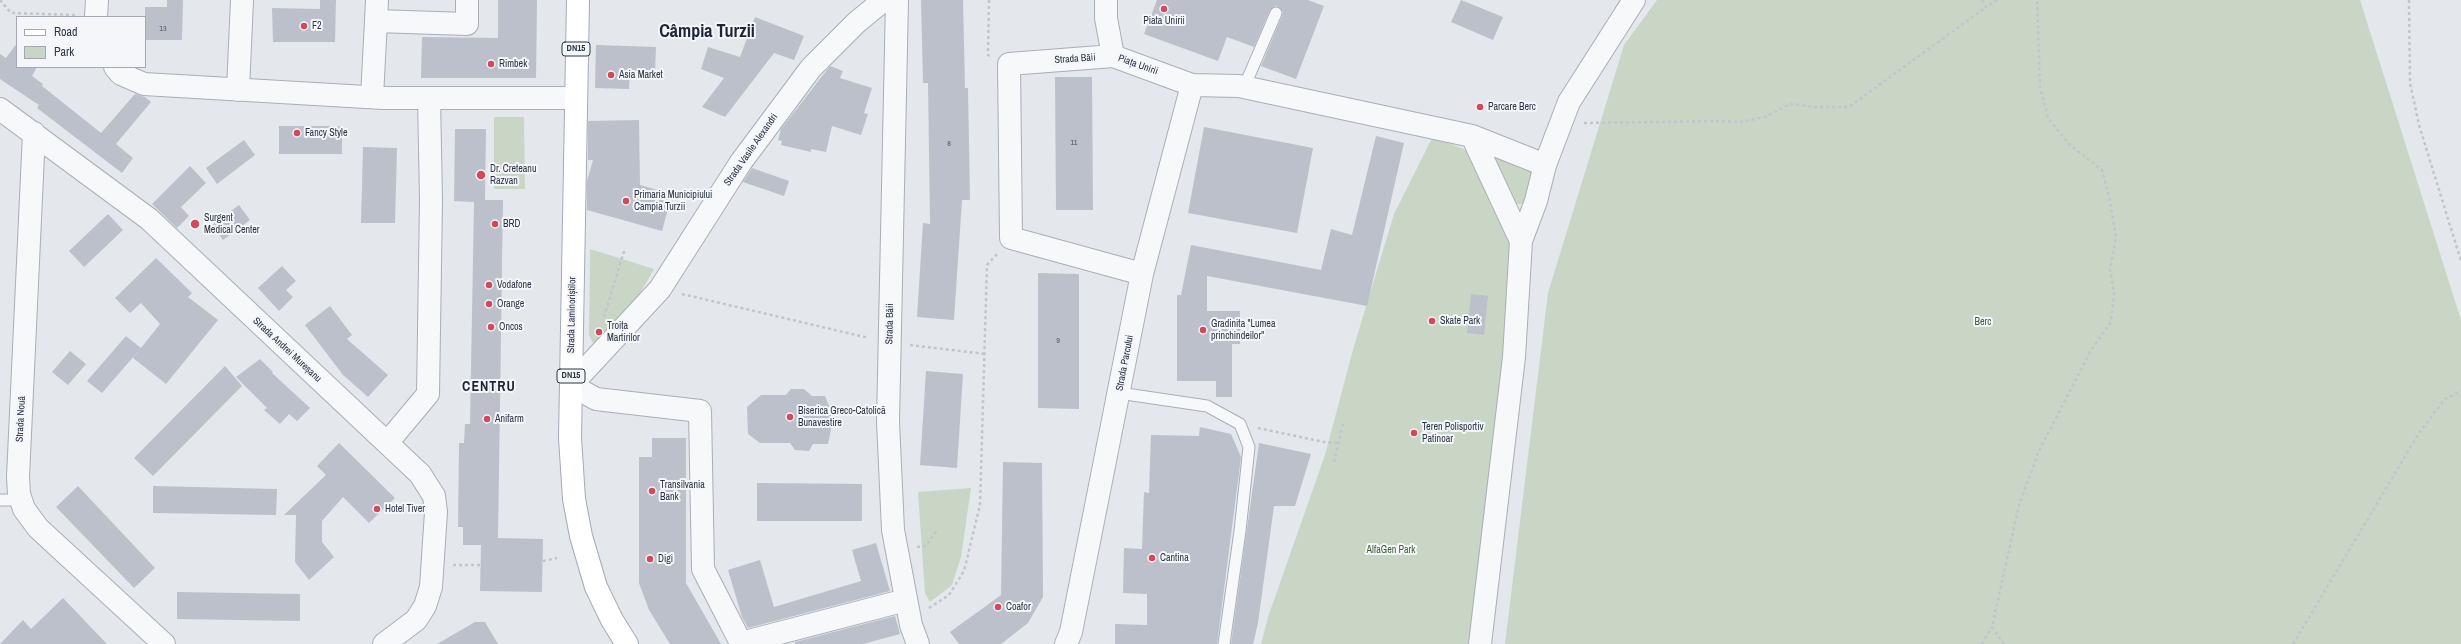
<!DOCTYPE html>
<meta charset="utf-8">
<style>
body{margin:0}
#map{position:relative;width:2461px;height:644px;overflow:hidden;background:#e4e7ec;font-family:"Archivo Narrow",sans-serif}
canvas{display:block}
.legend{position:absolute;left:16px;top:16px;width:130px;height:52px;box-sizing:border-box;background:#f4f6f9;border:1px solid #a4a8b1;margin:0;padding:5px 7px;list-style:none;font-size:12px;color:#2b3445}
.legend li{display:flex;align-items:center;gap:8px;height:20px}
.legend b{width:20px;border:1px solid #a4a8b1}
</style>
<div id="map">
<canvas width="2461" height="644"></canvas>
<ul class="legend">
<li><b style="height:5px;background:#fff"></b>Road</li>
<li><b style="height:11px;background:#c9d6c5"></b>Park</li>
</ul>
</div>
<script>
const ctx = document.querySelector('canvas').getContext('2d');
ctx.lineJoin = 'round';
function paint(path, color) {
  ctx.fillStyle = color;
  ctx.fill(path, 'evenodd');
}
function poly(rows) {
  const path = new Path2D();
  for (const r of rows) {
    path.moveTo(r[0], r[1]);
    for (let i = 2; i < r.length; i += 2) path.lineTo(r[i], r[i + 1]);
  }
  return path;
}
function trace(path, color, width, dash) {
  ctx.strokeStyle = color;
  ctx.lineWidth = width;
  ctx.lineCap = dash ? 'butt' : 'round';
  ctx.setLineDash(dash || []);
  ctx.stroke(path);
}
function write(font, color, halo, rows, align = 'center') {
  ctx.font = font + ' "Archivo Narrow",sans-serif';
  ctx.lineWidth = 4;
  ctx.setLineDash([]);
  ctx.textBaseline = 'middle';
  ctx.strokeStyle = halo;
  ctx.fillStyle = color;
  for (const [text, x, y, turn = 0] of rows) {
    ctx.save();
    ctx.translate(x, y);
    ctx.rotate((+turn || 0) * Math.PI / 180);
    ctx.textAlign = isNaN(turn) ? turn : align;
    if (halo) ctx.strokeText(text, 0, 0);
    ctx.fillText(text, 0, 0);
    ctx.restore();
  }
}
paint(poly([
 [1657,0,2360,0,2461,320,2461,644,1505,644,1548,293,1624,45],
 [494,117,524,117,525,189,494,189],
 [1433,136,1472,153,1515,250,1473,644,1261,644,1268,617,1325,455,1354,346,1394,214],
 [1497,156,1534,167,1524,204,1517,204,1510,200,1493,158],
 [590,249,654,269,638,297,595,347,589,335],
 [971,488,961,557,952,585,930,602,925,593,918,492]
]), '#c9d6c5');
paint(poly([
 [167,0,183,0,182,40,145,40,145,7,167,7],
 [320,0,336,0,335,42,273,42,272,8,320,9],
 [498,0,537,0,536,78,421,78,422,37,498,38],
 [921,0,963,0,965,88,968,88,970,200,962,200,954,320,917,317,923,223,930,224,928,83,923,83],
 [1157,0,1308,0,1324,6,1296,79,1261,66,1282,16,1283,12,1279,7,1275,6,1270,10,1254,47,1227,37,1218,61,1144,34],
 [1461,0,1503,17,1493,40,1451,22],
 [755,17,804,36,794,60,774,53,725,117,702,107,724,78,701,69,708,47,740,57],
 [17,43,17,67,37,67,32,76,43,84,42,86,101,133,135,94,145,97,151,102,116,144,133,158,122,173,37,108,39,105,0,79,0,54,6,58],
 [596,45,656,47,655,72,630,71,629,89,595,88],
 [830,66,843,71,840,78,872,88,864,113,868,114,861,135,832,126,826,152,811,149,811,152,781,145,782,141,778,140,781,129],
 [1055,77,1092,77,1093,210,1056,210],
 [639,120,640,185,672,194,662,231,587,210,587,181,593,160,588,160,588,121],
 [279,126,342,126,342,154,279,154],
 [1204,127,1313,148,1297,233,1188,213],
 [455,129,486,129,485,200,503,200,498,538,543,539,542,592,480,591,481,545,463,545,463,527,458,527,459,443,464,443,465,424,470,424,474,202,454,201],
 [1376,136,1404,143,1367,306,1207,276,1207,311,1240,311,1240,344,1232,344,1232,397,1216,397,1216,381,1177,381,1177,295,1181,295,1191,245,1321,270,1331,229,1352,235],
 [244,140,255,155,217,184,206,168],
 [363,147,397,148,395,223,361,223],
 [190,166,206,183,181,207,189,216,177,228,152,204],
 [752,168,789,181,784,196,743,182],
 [239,205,250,220,223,240,212,225],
 [108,214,123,230,84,267,69,251],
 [156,258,192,293,188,297,218,320,166,384,133,358,160,324,141,303,130,313,115,298],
 [282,266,296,281,286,290,293,297,279,311,258,288],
 [1038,273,1079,274,1079,409,1038,408],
 [1471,294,1488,296,1484,335,1467,333],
 [330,306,352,335,347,339,388,375,368,397,343,375,305,325],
 [126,336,141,348,102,393,87,381],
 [70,351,86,364,68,385,52,372],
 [260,359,273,372,272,373,310,408,297,421,289,414,280,424,264,410,267,408,236,377],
 [225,366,242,386,153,476,134,458],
 [926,371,963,374,957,468,920,465],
 [791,389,804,389,812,396,825,396,831,411,832,424,828,444,813,444,809,451,795,450,790,443,760,443,748,434,747,407,761,395,786,395],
 [1200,427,1231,434,1241,457,1217,644,1115,644,1115,624,1147,625,1147,594,1123,593,1124,548,1142,549,1144,492,1149,493,1151,435,1199,436],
 [652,438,686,438,686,583,721,644,670,644,649,610,639,583,639,457,652,457],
 [339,443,395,498,369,523,343,497,322,521,322,542,334,557,309,580,295,562,296,515,284,515,326,475,317,466],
 [1259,443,1311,454,1295,506,1274,506,1258,623,1253,644,1231,644],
 [1003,462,1042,463,1043,597,1028,623,1001,644,959,644,950,632,1001,595],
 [757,483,862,484,862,521,757,521],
 [78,486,155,568,134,588,56,507],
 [153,486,277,489,276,515,153,513],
 [876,543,890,591,748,628,742,617,728,570,760,560,774,607,861,581,852,550],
 [177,592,300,594,300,621,177,619],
 [63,598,107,644,0,644,23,620,31,629],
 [895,616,900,634,863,644,795,644,795,642],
 [475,622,485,622,498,644,437,644]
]), '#bbc0ca');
const service = poly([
 [1239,86,1245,85,1276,13],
 [1119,393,1207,406,1240,424,1249,447,1240,531,1224,644],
 [0,500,21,500]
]);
const minor = poly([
 [884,0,857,22,811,68,741,162,660,289,571,385,596,399,700,411,703,569,741,643,906,600],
 [897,0,888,422,893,530,911,625,918,644],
 [1106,0,1106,18,1113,56,1192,85,1239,86,1472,136,1521,241,1514,357,1480,644],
 [96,17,97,0],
 [376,21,377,0],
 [1113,56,1009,64,1011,238,1142,274],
 [115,67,121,74,144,84,383,98,574,98],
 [238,90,242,0],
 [372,97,376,21,467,24,467,0],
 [0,109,149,219,420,474,434,496,436,512,431,587,425,606,416,620,384,644],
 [34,133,18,477,19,494,24,509,38,528,164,644],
 [1472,136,1545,165,1536,201,1521,241],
 [1545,165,1569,102,1634,0],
 [387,443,428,394,431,200,429,98],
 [1066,644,1071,632,1142,274,1192,85]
]);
const primary = poly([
 [578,0,570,438,574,499,581,536,596,587,612,620,627,644]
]);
trace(service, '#a9aeb7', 13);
trace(minor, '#a9aeb7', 24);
trace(primary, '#a3abb8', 24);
trace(poly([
 [0,0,11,13,75,15],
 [989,0,988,55,990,56],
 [1982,0,1986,7,1997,0],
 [2409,0,2410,83,2419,125,2461,261],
 [1584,123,1723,121,1740,122,1765,117,1790,104,1815,107,1849,107,1986,7],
 [682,294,869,338],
 [604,317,625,248],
 [910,345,985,354],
 [1258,428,1324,442,1339,443],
 [1334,462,1343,424],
 [917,547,926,546,937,530],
 [543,561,557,558],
 [453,565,480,565],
 [929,608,949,595,964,571,980,505,987,265,998,253],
 [1982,644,1992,627],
 [2004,644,1992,627,2019,505,2039,451,2091,350,2111,322,2114,293,2110,269,2116,237,2110,201,2102,170,2069,144,2048,118,2040,87,2037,0],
 [2293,644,2419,433,2445,399,2461,391]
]), '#c2c5cb', 2.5, [3, 3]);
trace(service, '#f7f8fa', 11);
trace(minor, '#f7f8fa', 22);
trace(primary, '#fff', 22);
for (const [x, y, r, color] of [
 [1164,9,4,"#d1495b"],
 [304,26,4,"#d1495b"],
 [491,64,4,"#d1495b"],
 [611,75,4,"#d1495b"],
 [1480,107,4,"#d1495b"],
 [297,133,4,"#d1495b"],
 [481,175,5,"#d1495b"],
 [626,201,4,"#d1495b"],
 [195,224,5,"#d1495b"],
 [495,224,4,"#d1495b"],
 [489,285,4,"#d1495b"],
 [489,304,4,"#d1495b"],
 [1432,321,4,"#d1495b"],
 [491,327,4,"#d1495b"],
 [1203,330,4,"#d1495b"],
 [599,332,4,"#d1495b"],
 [790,417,4,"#d1495b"],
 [487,419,4,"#d1495b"],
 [1414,433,4,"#d1495b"],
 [652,491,4,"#d1495b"],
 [377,509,4,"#d1495b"],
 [1152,558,4,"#d1495b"],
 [650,559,4,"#d1495b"],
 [998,607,4,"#d1495b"]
]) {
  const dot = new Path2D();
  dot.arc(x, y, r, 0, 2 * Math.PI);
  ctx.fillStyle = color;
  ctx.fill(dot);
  trace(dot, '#f4f6f9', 1.5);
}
write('8px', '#4f5766', null, [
 ["13",163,29],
 ["11",1074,143],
 ["8",949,144],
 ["9",1058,341]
]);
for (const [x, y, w] of [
 [576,49,28],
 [571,376,28]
]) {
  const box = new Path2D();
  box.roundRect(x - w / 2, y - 7, w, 14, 3);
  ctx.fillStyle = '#f4f6f9';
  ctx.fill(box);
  trace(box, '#2b3445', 1);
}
write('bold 9px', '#2b3445', null, [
 ["DN15",576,49],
 ["DN15",571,376]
]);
write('10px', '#2b3445', '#f4f6f9', [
 ["Piata Unirii",1164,21,"center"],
 ["F2",312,26],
 ["Rimbek",499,64],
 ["Asia Market",619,75],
 ["Parcare Berc",1488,107],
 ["Fancy Style",305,133],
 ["Dr. Creteanu",490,169],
 ["Razvan",490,181],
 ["Primaria Municipiului",634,195],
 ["Campia Turzii",634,207],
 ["Surgent",204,218],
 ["Medical Center",204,230],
 ["BRD",503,224],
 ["Vodafone",497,285],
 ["Orange",497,304],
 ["Skate Park",1440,321],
 ["Gradinita \"Lumea",1211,324],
 ["princhindeilor\"",1211,336],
 ["Troița",607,326],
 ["Martirilor",607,338],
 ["Oncos",499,327],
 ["Biserica Greco-Catolică",798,411],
 ["Bunavestire",798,423],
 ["Anifarm",495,419],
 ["Teren Polisportiv",1422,427],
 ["Patinoar",1422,439],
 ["Transilvania",660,485],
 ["Bank",660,497],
 ["Hotel Tiver",385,509],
 ["Cantina",1160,558],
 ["Digi",658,559],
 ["Coafor",1006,607]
], 'left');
write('10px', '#2b3445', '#f4f6f9', [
 ["Strada Băii",1075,59,-4],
 ["Piața Unirii",1138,65,20],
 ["Strada Vasile Alexandri",751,150,-55],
 ["Strada Laminoriștilor",572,315,-89],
 ["Strada Băii",890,324,-89],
 ["Strada Andrei Mureșanu",287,350,43],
 ["Strada Parcului",1125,363,-79],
 ["Strada Nouă",21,419,-87]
]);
write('10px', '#3f6138', '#f4f6f9', [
 ["Berc",1983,322],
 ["AlfaGen Park",1391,550]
]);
ctx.letterSpacing = '1px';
write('bold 14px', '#1d2536', '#f4f6f9', [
 ["CENTRU",489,387]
]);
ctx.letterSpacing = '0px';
write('bold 18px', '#1d2536', '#f4f6f9', [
 ["Câmpia Turzii",707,32]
]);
</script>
